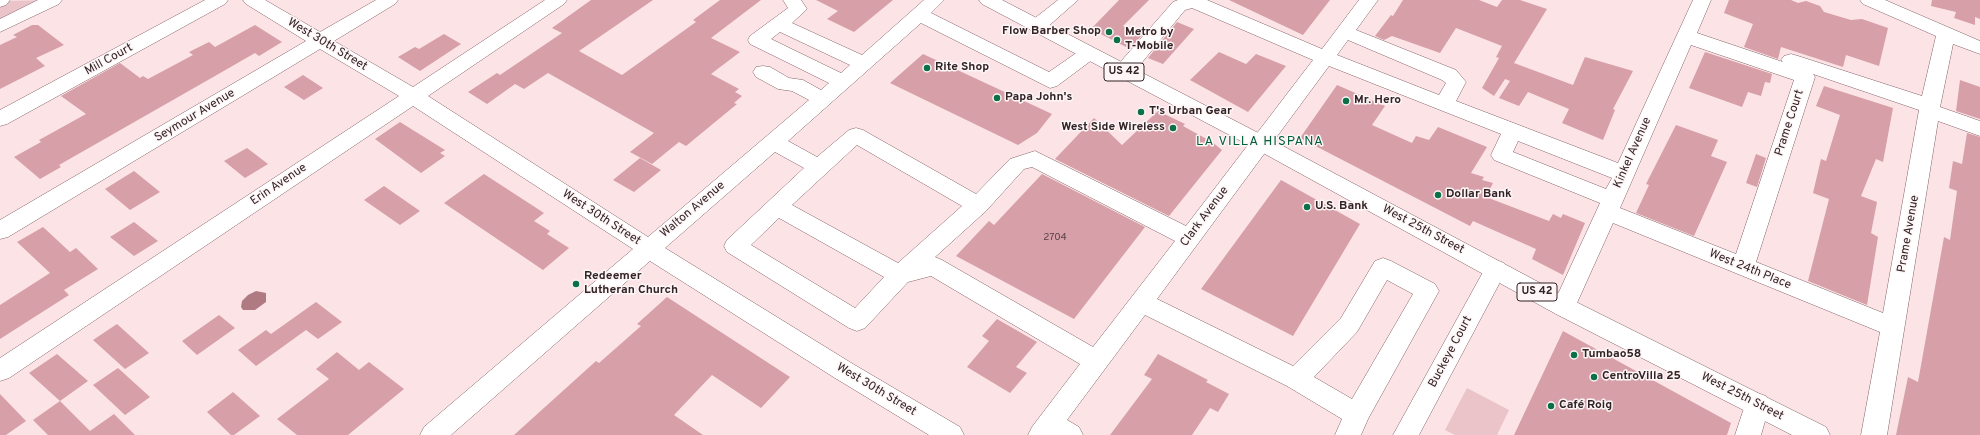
<!DOCTYPE html>
<meta charset="utf-8">
<style>
body{margin:0}
canvas{display:block;background:#fbe3e6}
</style>
<canvas width="1980" height="435"></canvas>
<script>
const ctx = document.querySelector('canvas').getContext('2d');
ctx.lineJoin = 'round';
function paint(path, color) {
  ctx.fillStyle = color;
  ctx.fill(path, 'evenodd');
}
function poly(rows) {
  const path = new Path2D();
  for (const r of rows) {
    path.moveTo(r[0], r[1]);
    for (let i = 2; i < r.length; i += 2) path.lineTo(r[i], r[i + 1]);
  }
  return path;
}
function trace(path, color, width, dash) {
  ctx.strokeStyle = color;
  ctx.lineWidth = width;
  ctx.lineCap = dash ? 'butt' : 'round';
  ctx.setLineDash(dash || []);
  ctx.stroke(path);
}
function write(font, color, halo, rows, align = 'center') {
  ctx.font = font + ' Overpass,sans-serif';
  ctx.lineWidth = 3;
  ctx.setLineDash([]);
  ctx.textBaseline = 'middle';
  ctx.strokeStyle = halo;
  ctx.fillStyle = color;
  for (const [text, x, y, turn = 0] of rows) {
    ctx.save();
    ctx.translate(x, y);
    ctx.rotate((+turn || 0) * Math.PI / 180);
    ctx.textAlign = isNaN(turn) ? turn : align;
    if (halo) ctx.strokeText(text, 0, 0);
    ctx.fillText(text, 0, 0);
    ctx.restore();
  }
}
paint(poly([
 [53,0,0,26,0,1],
 [1467,388,1509,410,1497,435,1455,435,1445,430]
]), '#eac4c9');
paint(poly([
 [256,291,266,293,266,302,255,310,243,310,241,307,242,301,248,295]
]), '#b07a83');
paint(poly([
 [591,0,653,0,579,51,622,75,696,22,693,20,720,0,761,0,711,38,740,52,711,74,739,89,735,92,742,96,734,103,737,104,686,146,679,142,652,164,630,152,654,133,548,73,524,89,515,84,487,104,468,92,497,73,500,75,562,33,552,28],
 [816,0,893,0,854,32,827,19,838,11],
 [1119,0,1149,0,1123,26,1142,35,1130,49,1091,29],
 [1229,0,1330,0,1303,35],
 [1403,0,1479,0,1497,7,1502,0,1520,0,1547,9,1514,63,1573,85,1585,57,1633,71,1613,109,1615,110,1603,140,1562,123,1569,109,1528,92,1519,106,1499,98,1510,81,1505,79,1494,96,1482,88,1499,58,1496,57,1502,46,1456,28,1440,53,1392,36,1384,40,1375,36,1391,15,1393,16],
 [1729,0,1791,0,1798,3,1806,1,1820,6,1824,12,1851,20,1862,19,1888,28,1879,66,1846,55,1843,67,1781,47,1778,59,1744,47,1753,24,1724,13],
 [1932,0,1980,0,1980,19,1975,17,1975,25,1954,18,1956,12,1931,6],
 [1177,22,1194,29,1163,64,1148,58],
 [32,25,38,25,64,45,36,58,45,66,0,89,0,45,17,37,13,35],
 [255,25,282,42,259,56,255,53,215,76,59,165,61,167,40,179,14,157,41,142,39,140,86,114,61,96,120,63,140,78,143,76,148,79,193,55,189,52,209,42,215,47],
 [444,34,461,44,420,71,398,57,415,47,419,49],
 [1219,52,1246,64,1256,54,1286,66,1248,112,1190,80],
 [1705,52,1772,74,1770,83,1765,82,1761,96,1748,92,1742,107,1689,88],
 [923,54,1052,114,1037,133,1018,145,890,83],
 [303,75,323,88,304,100,284,87],
 [1960,80,1980,87,1980,119,1956,111],
 [1337,85,1385,106,1372,125,1412,143,1416,136,1429,140,1438,127,1487,147,1471,173,1484,177,1482,180,1493,183,1486,197,1549,221,1553,214,1561,218,1563,214,1585,223,1563,275,1532,259,1536,249,1473,221,1470,226,1300,138],
 [1824,86,1893,108,1883,162,1876,159,1861,196,1877,202,1871,233,1878,237,1867,305,1808,281,1829,199,1813,193,1821,159,1826,161,1840,115,1816,106],
 [1158,111,1185,124,1183,126,1212,142,1222,150,1169,216,1055,159,1094,118,1122,145],
 [400,122,445,150,440,153,445,156,421,173,375,139],
 [1676,125,1718,140,1711,156,1727,162,1694,236,1636,213,1649,185,1646,184],
 [1967,133,1980,137,1980,435,1896,435,1908,377,1918,382,1944,237,1950,240,1957,191,1949,188,1953,161,1962,164],
 [247,148,268,164,245,178,224,161],
 [1756,154,1766,158,1757,187,1746,183],
 [640,158,661,170,634,192,613,180],
 [134,171,160,192,130,210,105,189],
 [484,174,544,213,534,221,550,231,547,234,569,248,543,270,444,203],
 [1042,174,1145,227,1074,319,956,256,989,221,994,225],
 [1281,180,1360,224,1293,336,1201,289],
 [384,186,420,211,400,225,364,200],
 [134,222,158,241,134,256,110,237],
 [43,227,70,252,76,248,98,269,64,290,69,295,0,339,0,305,50,273,17,242],
 [667,297,790,377,761,408,712,375,674,415,703,435,514,435,596,361,599,363,641,326,637,324],
 [316,302,342,322,318,339,306,330,256,366,238,350,266,330,271,334],
 [219,315,235,328,197,355,182,341],
 [997,319,1037,342,1016,367,1027,373,1010,393,967,367,989,341,982,336],
 [117,324,149,353,125,369,93,340],
 [1563,331,1731,423,1727,435,1514,435],
 [337,352,359,370,369,362,404,389,348,435,297,435,277,419,329,379,316,369],
 [57,354,88,381,60,401,29,373],
 [1158,354,1208,380,1206,382,1229,394,1218,412,1210,408,1192,435,1110,435,1152,379,1144,375],
 [118,368,150,397,125,415,93,385],
 [233,392,260,416,234,435,231,435,207,412],
 [0,394,26,421,6,435,0,435],
 [60,401,90,431,114,414,135,435,48,435,33,420]
]), '#d79fa7');
const minor = poly([
 [38,0,62,0,59,4,0,32,0,19,38,0],
 [205,0,228,0,225,4,7,124,0,126,0,110,205,0],
 [243,0,265,0,320,32,376,0,398,0,395,4,334,41,413,87,545,0,567,0,564,4,428,96,648,237,809,100,792,91,778,89,756,77,753,72,756,67,763,66,770,67,789,78,803,80,821,90,829,83,750,44,748,40,750,36,788,8,783,0,801,0,807,9,792,23,862,55,924,0,944,0,931,13,1049,72,1082,49,1089,47,1096,49,1099,53,1096,57,1057,86,1050,88,921,23,788,141,817,157,849,130,856,128,863,130,976,194,1010,159,1035,151,1186,226,1313,60,1192,8,1185,10,1130,77,1123,78,1116,77,1113,72,1116,67,1173,2,1178,0,1207,0,1322,49,1359,0,1378,0,1356,30,1456,70,1466,82,1456,101,1618,163,1693,0,1711,0,1697,33,1783,62,1781,60,1784,56,1791,54,1798,56,1922,96,1936,36,1863,4,1860,0,1885,0,1980,41,1980,54,1953,44,1940,107,1980,121,1980,136,1938,121,1887,435,1861,435,1880,332,1613,223,1572,314,1564,317,1556,314,1552,307,1600,203,1494,160,1491,155,1501,134,1329,66,1157,299,1293,366,1341,318,1375,261,1383,258,1391,261,1435,284,1439,291,1368,419,1361,435,1335,435,1342,419,1287,386,1145,315,1067,420,1079,427,1083,435,1028,435,1032,427,1080,364,931,276,908,282,865,328,857,331,849,328,727,252,724,246,727,240,804,168,775,152,665,248,853,364,960,427,964,435,929,435,835,378,650,261,451,435,420,435,424,427,633,249,413,106,9,378,0,381,0,358,399,96,320,49,8,237,0,239,0,220,306,41,246,4,243,0],
 [780,32,850,65,841,73,771,39,780,32],
 [1348,40,1442,80,1446,83,1439,95,1337,55,1348,40],
 [1691,45,1794,80,1736,254,1620,208,1691,45],
 [1813,74,1919,110,1883,313,1756,262,1815,77,1813,74],
 [1518,141,1612,178,1606,189,1513,152,1518,141],
 [857,145,962,206,898,263,792,205,857,145],
 [1032,167,1175,241,1093,347,942,260,935,257,986,211,1024,169,1032,167],
 [779,218,884,277,855,308,751,245,779,218],
 [1387,280,1413,294,1352,399,1314,377,1357,332,1387,280],
 [1058,0,1078,0,1044,30,1037,32,1030,30,1028,26,1030,22,1058,0],
 [1496,260,1504,263,1507,269,1419,435,1393,435,1488,263,1496,260],
 [1757,393,1766,396,1770,404,1761,435,1735,435,1748,396,1757,393]
]);
const major = poly([
 [979,0,1002,0,1268,138,1572,300,1826,427,1830,435,1792,435,1556,314,1254,148,982,4,979,0]
]);
const highway = poly([
 [0,0,10,0,6,5,0,7,0,0]
]);
trace(minor, '#846368', 1);
trace(major, '#846368', 1);
trace(highway, '#846368', 1);
paint(minor, '#fff');
paint(major, '#fff');
paint(highway, '#fff');
for (const [x, y, r, color] of [
 [1109,32,4,"#097047"],
 [1117,40,4,"#097047"],
 [927,68,4,"#097047"],
 [997,98,4,"#097047"],
 [1346,101,4,"#097047"],
 [1141,112,4,"#097047"],
 [1173,128,4,"#097047"],
 [1438,195,4,"#097047"],
 [1307,207,4,"#097047"],
 [576,284,4,"#097047"],
 [1574,355,4,"#097047"],
 [1594,377,4,"#097047"],
 [1551,406,4,"#097047"]
]) {
  const dot = new Path2D();
  dot.arc(x, y, r, 0, 2 * Math.PI);
  ctx.fillStyle = color;
  ctx.fill(dot);
  trace(dot, '#fdf5f6', 1.5);
}
write('10px', '#5b4246', null, [
 ["2704",1055,238]
]);
for (const [x, y, w] of [
 [1124,72,40],
 [1537,292,40]
]) {
  const box = new Path2D();
  box.roundRect(x - w / 2, y - 9, w, 18, 3);
  ctx.fillStyle = '#fdf5f6';
  ctx.fill(box);
  trace(box, '#322325', 1);
}
write('bold 11px', '#322325', null, [
 ["US 42",1124,72],
 ["US 42",1537,292]
]);
write('bold 12px', '#322325', '#fdf5f6', [
 ["Flow Barber Shop",1101,32,"right"],
 ["Metro by",1125,33],
 ["T-Mobile",1125,47],
 ["Rite Shop",935,68],
 ["Papa John's",1005,98],
 ["Mr. Hero",1354,101],
 ["T's Urban Gear",1149,112],
 ["West Side Wireless",1165,128,"right"],
 ["Dollar Bank",1446,195],
 ["U.S. Bank",1315,207],
 ["Redeemer",584,277],
 ["Lutheran Church",584,291],
 ["Tumbao58",1582,355],
 ["CentroVilla 25",1602,377],
 ["Café Roig",1559,406]
], 'left');
write('12px', '#322325', '#fdf5f6', [
 ["West 30th Street",327,45,31],
 ["Mill Court",109,60,-29],
 ["Seymour Avenue",195,116,-31],
 ["Prame Court",1790,123,-72],
 ["Kinkel Avenue",1633,153,-66],
 ["Erin Avenue",279,185,-34],
 ["Walton Avenue",693,210,-40],
 ["Clark Avenue",1205,217,-53],
 ["West 30th Street",601,218,33],
 ["West 25th Street",1423,230,28],
 ["Prame Avenue",1909,234,-80],
 ["West 24th Place",1750,270,22],
 ["Buckeye Court",1451,352,-62],
 ["West 30th Street",876,390,31],
 ["West 25th Street",1742,397,27]
]);
ctx.letterSpacing = '1px';
write('13px', '#00603b', '#fdf5f6', [
 ["LA VILLA HISPANA",1260,142]
]);
ctx.letterSpacing = '0px';
</script>
